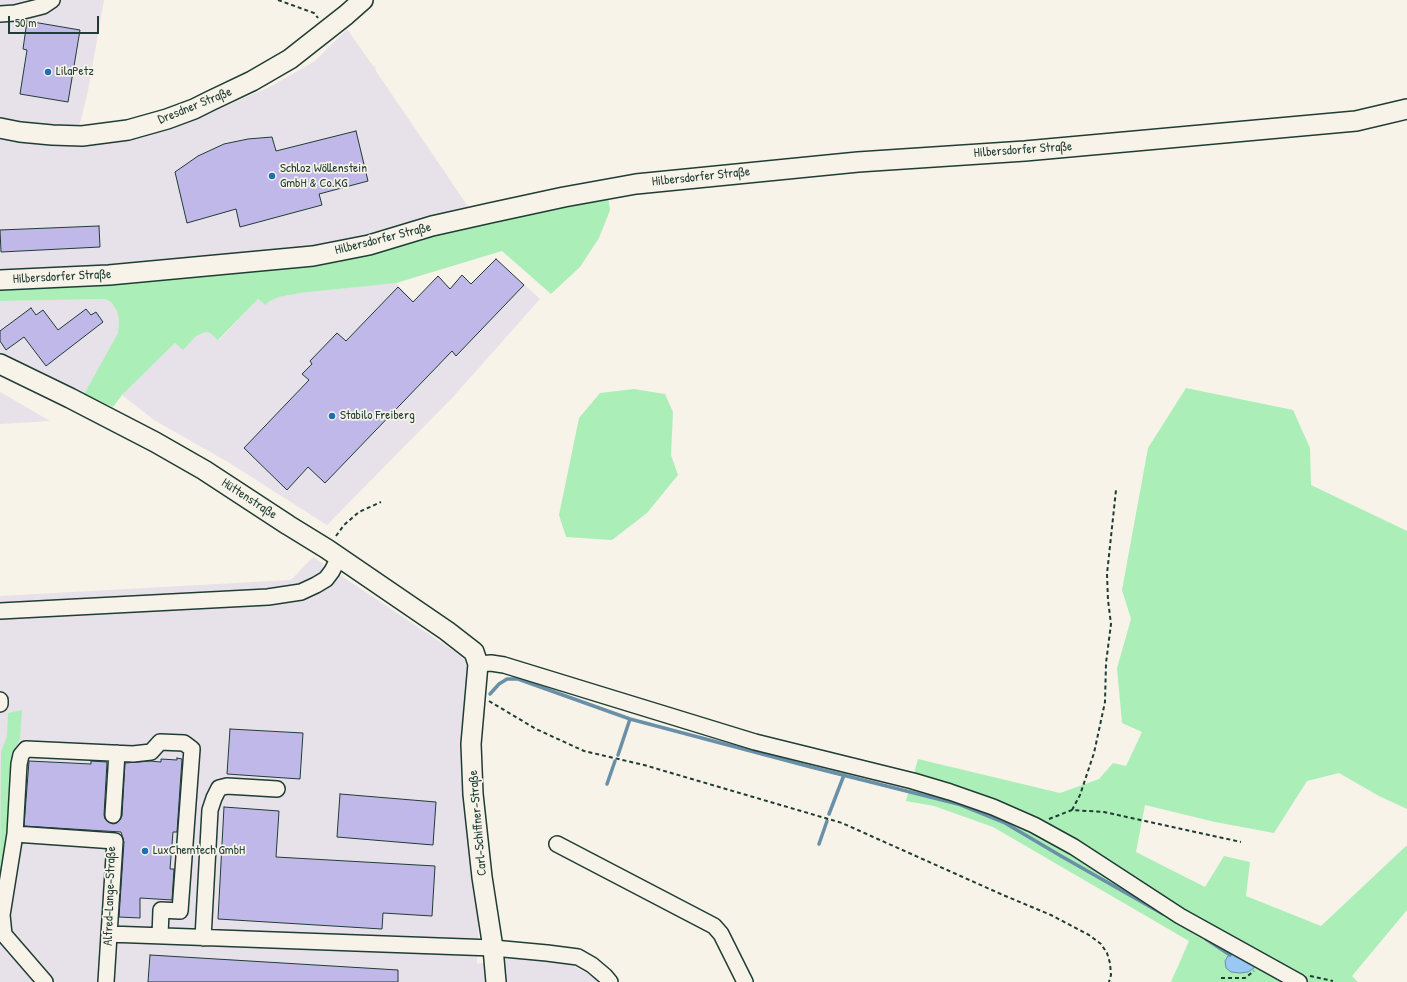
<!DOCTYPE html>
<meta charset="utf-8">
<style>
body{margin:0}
#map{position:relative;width:1407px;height:982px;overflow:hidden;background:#f7f3e8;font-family:"Patrick Hand",sans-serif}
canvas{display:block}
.scale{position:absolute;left:8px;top:16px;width:91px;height:18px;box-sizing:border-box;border:2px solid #1f3d34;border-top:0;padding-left:5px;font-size:12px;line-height:14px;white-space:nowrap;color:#1f3d34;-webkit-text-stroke:3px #f7f3e8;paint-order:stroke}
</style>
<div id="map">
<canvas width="1407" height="982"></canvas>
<div class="scale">50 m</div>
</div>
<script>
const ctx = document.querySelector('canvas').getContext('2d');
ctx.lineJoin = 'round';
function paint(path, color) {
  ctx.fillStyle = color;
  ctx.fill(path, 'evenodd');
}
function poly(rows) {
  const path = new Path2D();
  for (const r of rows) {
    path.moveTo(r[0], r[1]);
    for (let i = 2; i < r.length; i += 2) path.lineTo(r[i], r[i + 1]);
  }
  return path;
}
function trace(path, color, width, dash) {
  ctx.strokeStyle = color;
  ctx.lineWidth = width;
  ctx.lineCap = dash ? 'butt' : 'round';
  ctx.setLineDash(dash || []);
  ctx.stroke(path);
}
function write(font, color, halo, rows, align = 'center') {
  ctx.font = font + ' "Patrick Hand",sans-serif';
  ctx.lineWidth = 3.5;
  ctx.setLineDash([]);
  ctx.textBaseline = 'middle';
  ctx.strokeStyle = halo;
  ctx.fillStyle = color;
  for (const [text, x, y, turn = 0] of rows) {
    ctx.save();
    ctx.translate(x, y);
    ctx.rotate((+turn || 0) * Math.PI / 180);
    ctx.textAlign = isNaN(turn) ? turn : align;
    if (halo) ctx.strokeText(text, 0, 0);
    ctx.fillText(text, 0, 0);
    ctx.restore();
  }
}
paint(poly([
 [0,0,104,0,88,91,74,147,129,140,185,123,270,87,315,61,347,29,373,66,375,66,376,71,469,208,383,234,290,252,0,275],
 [496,259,540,299,453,397,327,525,228,462,154,420,122,395,175,343,183,349,196,336,206,332,210,333,219,340,258,299,265,305,270,301,279,297,300,293,392,283,396,283,414,301,438,276,450,288,462,275,471,284],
 [105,299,111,302,117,311,119,321,118,333,84,394,0,355,0,301],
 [0,392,50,421,0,424],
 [313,557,463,657,467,665,468,676,462,743,465,806,479,914,477,964,508,958,549,957,569,963,593,977,597,982,0,982,0,596,291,580]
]), '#e7e1e9');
paint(poly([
 [608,196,610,210,599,238,580,267,551,294,502,251,396,283,300,293,279,297,270,301,265,305,258,299,218,340,210,333,206,332,196,336,183,350,175,343,122,395,113,407,84,394,118,333,119,321,117,311,111,302,105,299,0,301,0,288,86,285,482,221],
 [1186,388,1293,410,1310,448,1311,485,1407,531,1407,809,1379,796,1339,773,1307,781,1274,833,1215,822,1145,805,1136,852,1205,887,1224,856,1250,862,1246,896,1321,926,1406,846,1407,847,1407,910,1352,976,1358,982,1171,982,1189,941,993,827,934,806,906,801,918,759,1060,793,1099,779,1113,763,1126,766,1142,732,1122,723,1117,668,1131,619,1122,590,1148,448],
 [634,389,665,394,673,412,671,455,678,475,647,513,612,540,566,537,559,515,579,418,600,393],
 [22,710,20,739,14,750,8,852,0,878,1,752,7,736,8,713]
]), '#aceeb8');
const water = poly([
 [1233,954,1253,965,1254,968,1248,972,1240,973,1231,972,1226,968,1225,961,1228,956,1233,954]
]);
paint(water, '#9ac8f5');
trace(water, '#6990a8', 1);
trace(poly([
 [490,694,499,684,507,679,518,679,630,719,811,767,958,804,1005,823,1061,856,1163,914],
 [618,755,630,719],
 [607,784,615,761],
 [829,814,844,775],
 [819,844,827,821],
 [1206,939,1230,955]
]), '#6990a8', 3.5);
const building = poly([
 [27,21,80,30,68,102,20,94,27,50,23,49,27,21],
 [356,131,368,181,319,194,322,205,240,227,236,209,187,223,175,172,198,156,224,144,248,139,272,137,276,151,356,131],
 [99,226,100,247,1,252,0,230,99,226],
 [496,259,524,285,456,356,452,351,325,483,308,467,287,490,244,448,309,380,302,374,312,364,310,361,337,333,346,341,398,287,413,302,438,276,450,289,462,275,471,284,496,259],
 [31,308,36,315,43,310,58,330,86,309,91,315,96,312,103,322,46,366,24,337,6,350,0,341,0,331,31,308],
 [230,729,303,733,300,779,227,774,230,729],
 [177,758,182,759,177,832,173,832,170,869,174,869,172,900,140,898,140,918,119,917,124,842,121,832,24,826,29,761,91,764,91,761,107,762,104,815,105,819,108,822,113,824,117,823,120,820,122,816,125,763,150,761,161,762,161,759,177,760,177,758],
 [340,794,436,802,433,845,337,837,340,794],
 [224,807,279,811,276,857,435,866,432,916,383,913,382,929,218,919,224,807],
 [150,955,398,970,398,982,148,982,150,955]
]);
paint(building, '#c1b8ea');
trace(building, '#1f3d34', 1);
const minor = poly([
 [0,14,15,13,43,6,52,0],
 [0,611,268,597,301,592,316,585,326,579,332,571,339,557],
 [478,664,491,663,504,665,755,742,913,781,950,792,993,807,1034,825,1074,847,1180,916,1299,982],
 [0,700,0,704],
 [113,815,117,753],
 [15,834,19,764,21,755,26,749,133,754,151,752,160,742,184,743,192,749,180,911,161,910,160,936],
 [557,844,714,926,721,934,745,982],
 [0,930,45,982],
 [109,934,493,948,547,953,578,957,592,965,605,976,610,982],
 [4,935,2,915,15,834,115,841,106,982],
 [203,938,210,810,214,798,219,788,227,786,277,789]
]);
const major = poly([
 [0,128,20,132,52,135,82,136,128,130,167,119,194,109,210,101,252,81,290,59,346,15,363,0],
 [0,280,109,275,313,256,369,245,432,226,490,213,564,197,636,184,858,162,1025,151,1356,121,1407,109],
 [0,364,70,398,155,442,204,470,288,525,327,549,447,631,474,652,478,664,471,744,473,794,482,877,493,948,496,982]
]);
trace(minor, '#1f3d34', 18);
trace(major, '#1f3d34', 22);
trace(poly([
 [278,0,314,13,318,18],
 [336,536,344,525,359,512,381,502],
 [489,701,536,729,584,751,644,765,842,823,1003,895,1051,915,1089,935,1101,944,1107,953,1110,963,1111,975,1109,982],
 [1072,810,1080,795,1094,753,1105,702,1106,663,1111,624,1108,600,1107,574,1116,490],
 [1049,819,1072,810,1104,812,1241,842],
 [1310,976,1333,981],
 [1221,978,1245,978,1254,971]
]), '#1f3d34', 2, [4, 3]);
trace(minor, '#f7f3e8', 15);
trace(major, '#f7f3e8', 19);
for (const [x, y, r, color] of [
 [48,72,4,"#1f6fb2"],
 [272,176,4,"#1f6fb2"],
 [332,416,4,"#1f6fb2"],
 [145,851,4,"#1f6fb2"]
]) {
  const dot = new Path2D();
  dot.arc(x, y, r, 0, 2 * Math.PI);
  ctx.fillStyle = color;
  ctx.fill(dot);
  trace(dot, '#f7f3e8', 1.5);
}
write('13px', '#1f3d34', '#f7f3e8', [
 ["LilaPetz",56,72],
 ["Schloz Wöllenstein",280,169],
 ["GmbH & Co.KG",280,184],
 ["Stabilo Freiberg",340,416],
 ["LuxChemtech GmbH",153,851]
], 'left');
write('13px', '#1f3d34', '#f7f3e8', [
 ["Dresdner Straße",195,106,-22],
 ["Hilbersdorfer Straße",1023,150,-4],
 ["Hilbersdorfer Straße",701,177,-6],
 ["Hilbersdorfer Straße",383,239,-14],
 ["Hilbersdorfer Straße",62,277,-3],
 ["Hüttenstraße",249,499,33],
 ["Carl-Schiffner-Straße",478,823,-95],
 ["Alfred-Lange-Straße",110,896,-88]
]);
</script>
